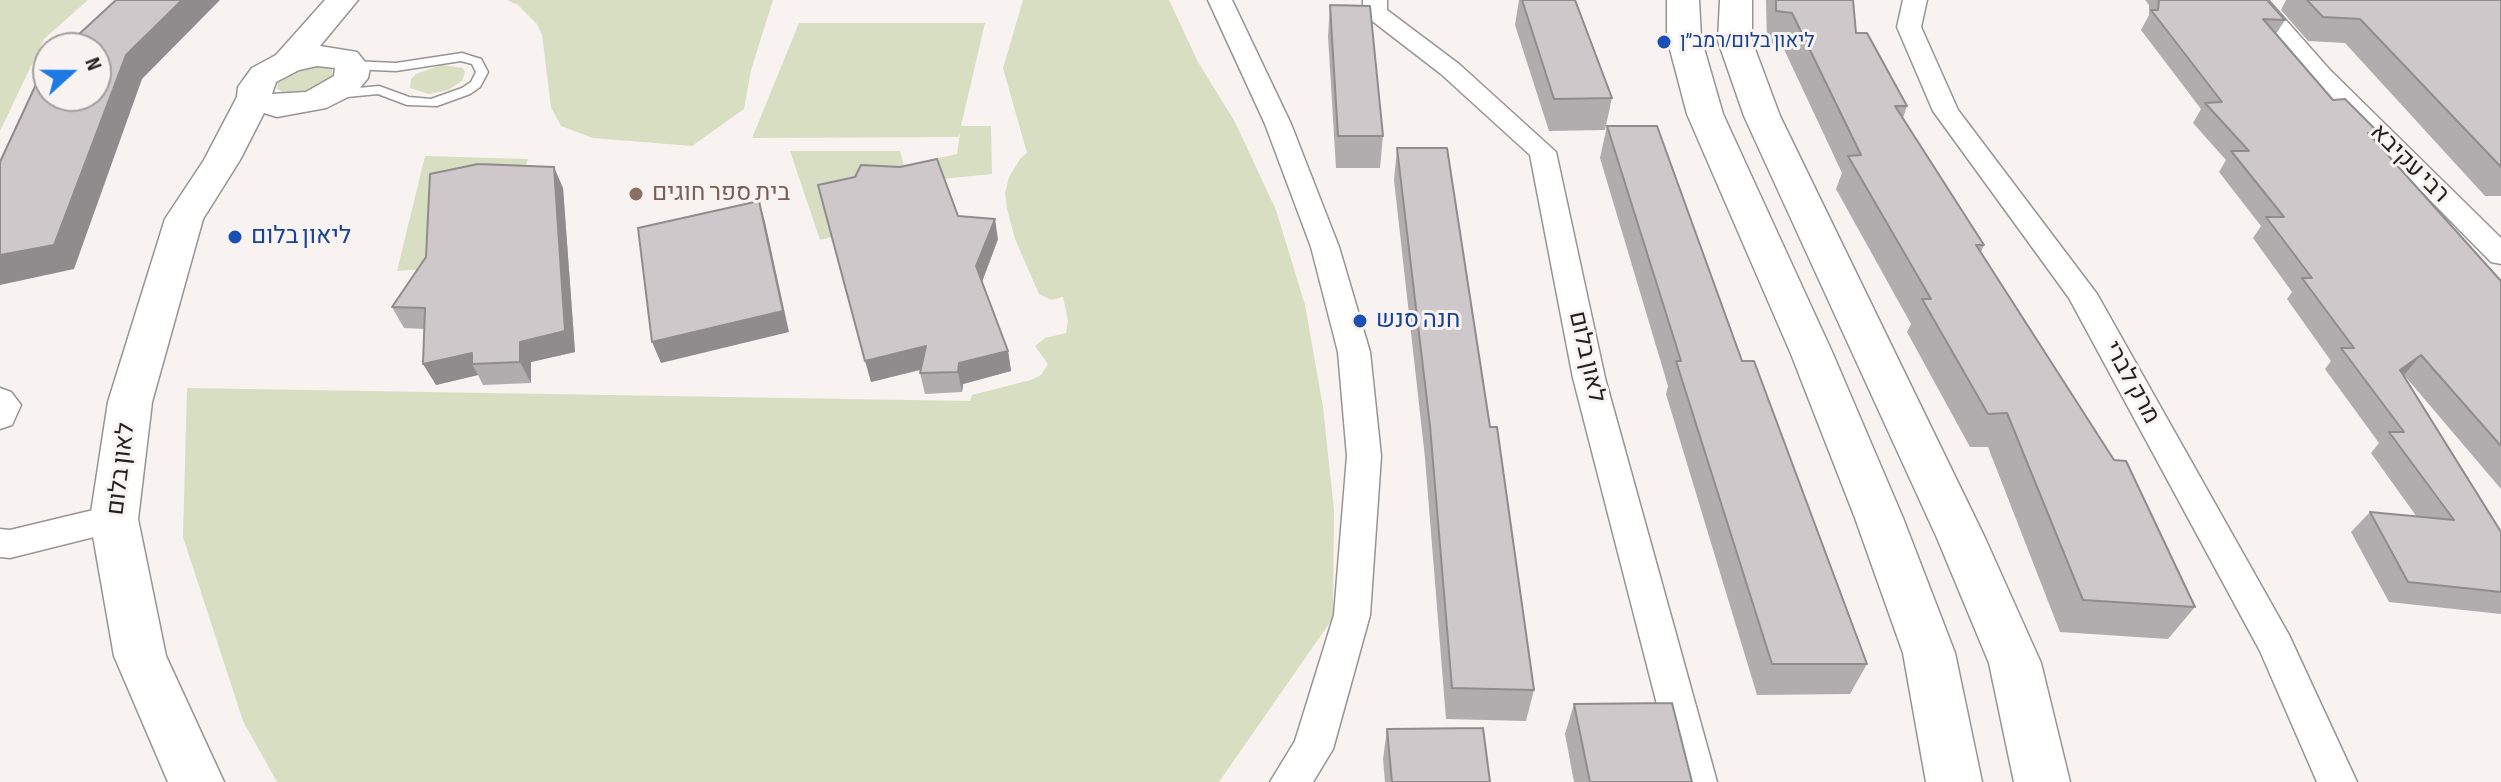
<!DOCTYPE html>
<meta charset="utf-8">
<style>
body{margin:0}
#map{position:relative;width:2501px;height:782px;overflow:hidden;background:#f8f3f0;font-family:"Sofia Sans Condensed",sans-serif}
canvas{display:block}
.north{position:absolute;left:32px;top:32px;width:80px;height:80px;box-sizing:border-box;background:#f8f3f0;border:2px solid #a29f9c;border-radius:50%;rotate:69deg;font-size:22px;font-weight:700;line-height:32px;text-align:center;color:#22201f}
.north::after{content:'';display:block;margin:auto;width:28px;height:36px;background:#1d79e3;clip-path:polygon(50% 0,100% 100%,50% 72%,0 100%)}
</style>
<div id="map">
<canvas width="2501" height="782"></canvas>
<div class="north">N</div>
</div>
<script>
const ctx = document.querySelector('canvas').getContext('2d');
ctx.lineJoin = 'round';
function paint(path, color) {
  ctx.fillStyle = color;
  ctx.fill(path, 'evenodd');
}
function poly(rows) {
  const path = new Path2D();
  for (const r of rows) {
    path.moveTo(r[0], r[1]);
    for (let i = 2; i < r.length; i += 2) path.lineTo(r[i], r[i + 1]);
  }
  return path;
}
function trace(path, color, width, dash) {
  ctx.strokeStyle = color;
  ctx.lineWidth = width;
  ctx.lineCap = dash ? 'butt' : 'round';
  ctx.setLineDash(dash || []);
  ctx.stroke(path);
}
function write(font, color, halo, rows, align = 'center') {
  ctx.font = font + ' "Sofia Sans Condensed",Heebo,sans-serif';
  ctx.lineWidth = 6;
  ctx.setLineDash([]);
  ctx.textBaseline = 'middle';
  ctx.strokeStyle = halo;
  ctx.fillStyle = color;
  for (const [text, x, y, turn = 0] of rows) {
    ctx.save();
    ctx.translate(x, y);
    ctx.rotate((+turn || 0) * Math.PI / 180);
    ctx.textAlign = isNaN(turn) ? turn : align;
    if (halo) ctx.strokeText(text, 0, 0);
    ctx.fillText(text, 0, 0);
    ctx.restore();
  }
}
paint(poly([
 [0,0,88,0,44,39,0,131],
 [507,0,773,0,751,70,744,109,692,146,593,138,561,126,551,107,542,35,537,24,518,5],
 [1023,0,1169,0,1198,62,1235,122,1276,210,1305,305,1323,407,1334,510,1333,618,1219,782,277,782,243,721,183,537,187,388,970,401,972,395,1031,380,1041,375,1048,364,1035,346,1045,338,1066,333,1068,321,1063,297,1051,300,1039,294,1015,239,1007,209,1005,193,1009,177,1020,159,1027,153,1003,68],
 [799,23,985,23,961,126,991,126,992,174,941,179,832,237,820,240,790,151,900,151,904,166,957,154,960,132,958,137,752,138],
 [441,65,463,68,465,72,462,81,448,90,429,94,410,88,411,79,416,74],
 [310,66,327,66,332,69,333,77,304,93,287,94,277,89,278,80,284,75],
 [425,156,528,159,520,186,438,268,397,271]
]), '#d8dec2');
const lane = poly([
 [462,53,481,59,488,72,480,87,470,94,437,106,407,105,378,94,337,98,331,94,337,90,379,86,409,97,431,99,462,88,471,82,476,72,472,64,461,61,396,71,352,69,346,65,352,61,396,63,462,53]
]);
const street = poly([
 [1208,0,1232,0,1291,124,1339,247,1370,352,1381,456,1370,615,1333,749,1313,782,1270,782,1295,741,1334,615,1347,456,1338,352,1311,247,1265,124,1208,0],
 [1363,0,1387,0,1387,10,1459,64,1556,152,1605,378,1717,782,1677,782,1573,378,1530,155,1441,74,1367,17,1363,12,1363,0],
 [1903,0,1927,0,1921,27,1958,110,2097,294,2289,635,2357,782,2317,782,2260,651,2069,298,1933,111,1897,27,1903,0],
 [2243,0,2268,0,2330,70,2501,238,2501,264,2491,262,2312,80,2243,0],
 [0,388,11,392,21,405,12,425,0,429,0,388],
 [114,505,126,509,131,519,126,529,10,558,0,557,0,529,10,530,114,505]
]);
const secondary = poly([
 [325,0,358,0,320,46,357,52,370,68,368,78,356,93,326,108,277,117,264,113,240,160,203,219,152,402,138,519,166,656,224,782,168,782,114,656,90,519,108,402,165,219,204,160,237,97,238,87,243,80,252,68,276,55,325,0],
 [317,66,335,68,334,76,306,92,272,94,276,82,299,70,317,66],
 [1667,0,1699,0,1701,38,1723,114,1833,354,1903,518,1955,653,1982,782,1926,782,1903,653,1855,518,1791,354,1687,114,1667,38,1667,0],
 [1720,0,1752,0,1752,41,1780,116,1985,538,2041,663,2070,782,2014,782,1989,663,1937,538,1744,116,1718,41,1720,0]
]);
trace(lane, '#999491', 3);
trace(street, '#999491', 3);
trace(secondary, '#999491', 3);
paint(lane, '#fff');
paint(street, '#fff');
paint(secondary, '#fff');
paint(poly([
 [1519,0,1575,0,1612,98,1605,130,1549,131,1515,25],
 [1766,0,1853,0,1856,33,1907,106,1903,118,1984,245,1981,252,2195,607,2168,639,2060,632,1988,447,1970,447,1907,332,1911,324,1836,189,1842,173,1782,45,1767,43],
 [2145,0,2267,0,2285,20,2276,34,2333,100,2379,133,2374,140,2501,281,2501,489,2404,375,2501,532,2501,614,2389,602,2351,532,2370,512,2417,517,2371,453,2379,443,2325,369,2331,361,2287,299,2292,292,2253,238,2261,226,2219,172,2226,160,2193,123,2201,109,2141,30,2149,15,2149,5],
 [2286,0,2501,0,2501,196,2485,196,2345,43,2308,41,2281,10],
 [1330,5,1383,136,1380,168,1336,168,1328,36],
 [1607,126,1742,361,1867,664,1850,694,1757,695,1666,394,1668,386,1600,158],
 [1397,148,1490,427,1534,690,1526,721,1446,719,1425,458,1394,180],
 [563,188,575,352,531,362,531,383,483,385,478,375,436,385,424,329,404,328,392,307,426,257],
 [958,216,998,239,982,282,1008,351,1011,371,963,384,962,392,925,394,920,373,921,370,871,382],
 [1574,704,1692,782,1574,782,1565,734],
 [1387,729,1490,782,1385,782,1383,759]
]), '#b1acae');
paint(poly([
 [182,0,220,0,142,79,74,269,0,285,0,255,126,55],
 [554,167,563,188,575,352,531,362,531,383,520,362,520,342],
 [759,201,765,222,789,332,661,363,652,342],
 [995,219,998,239,980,287,976,266],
 [926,346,930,367,871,382,865,361],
 [1008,351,1011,371,963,384,962,392,958,372,959,363],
 [472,353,472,364,478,375,436,385,423,364],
 [2421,355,2404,375,2400,370]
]), '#908c8d');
const building = poly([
 [116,0,182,0,126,55,54,245,0,255,0,162,45,65,48,63,48,96,96,96,96,48,64,48,116,0],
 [1522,0,1575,0,1612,98,1554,99,1522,0],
 [1776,0,1853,0,1856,33,1867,33,1907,106,1895,106,1984,245,1976,245,2114,460,2126,461,2195,607,2083,600,2007,413,1988,414,1922,299,1931,299,1848,156,1861,155,1792,13,1776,11,1776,0],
 [2159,0,2267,0,2285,20,2263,19,2333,100,2345,99,2379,133,2368,133,2501,281,2501,446,2421,355,2400,370,2501,532,2501,592,2408,582,2370,512,2454,520,2389,432,2404,432,2341,348,2354,348,2302,278,2312,278,2266,217,2284,217,2231,151,2249,151,2205,103,2222,102,2151,10,2158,10,2159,0],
 [2307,0,2501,0,2501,167,2360,19,2323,17,2307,0],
 [1330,5,1370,6,1383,136,1338,136,1330,5],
 [1607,126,1657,126,1742,361,1754,361,1867,664,1772,664,1676,361,1681,361,1607,126],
 [1397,148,1447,148,1490,427,1497,427,1534,690,1452,688,1430,426,1397,148],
 [937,159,958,216,995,219,976,266,1008,351,959,363,958,372,920,373,926,346,865,361,818,185,855,177,861,165,900,167,937,159],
 [478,164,554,167,565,331,520,342,520,362,472,364,472,353,423,364,425,308,392,307,426,257,430,174,478,164],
 [759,201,783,311,652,342,638,228,759,201],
 [1672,703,1692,782,1590,782,1574,704,1672,703],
 [1483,728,1490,782,1392,782,1387,729,1483,728]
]);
paint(building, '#cec8ca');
trace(building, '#908c8d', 2);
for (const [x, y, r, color] of [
 [1664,42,8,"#1a4fb4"],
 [636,194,8,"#8d6e63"],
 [235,237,8,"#1a4fb4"],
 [1360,321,8,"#1a4fb4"]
]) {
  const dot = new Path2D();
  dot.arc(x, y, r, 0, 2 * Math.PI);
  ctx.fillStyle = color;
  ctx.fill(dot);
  trace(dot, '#f8f3f0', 3);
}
write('20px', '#164399', '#f8f3f0', [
 ["ליאון בלום/רמב״ן",1680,42]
], 'left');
write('24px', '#22201f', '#f8f3f0', [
 ["רבי עקיבא",2409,164,45],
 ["לאון בלום",1586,357,77],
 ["מרק לברי",2131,383,61],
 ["לאון בלום",122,469,-83]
]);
write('24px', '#785e54', '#f8f3f0', [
 ["בית ספר חוגים",652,194]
], 'left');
write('24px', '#164399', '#f8f3f0', [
 ["ליאון בלום",251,237],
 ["חנה סנש",1376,321]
], 'left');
</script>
